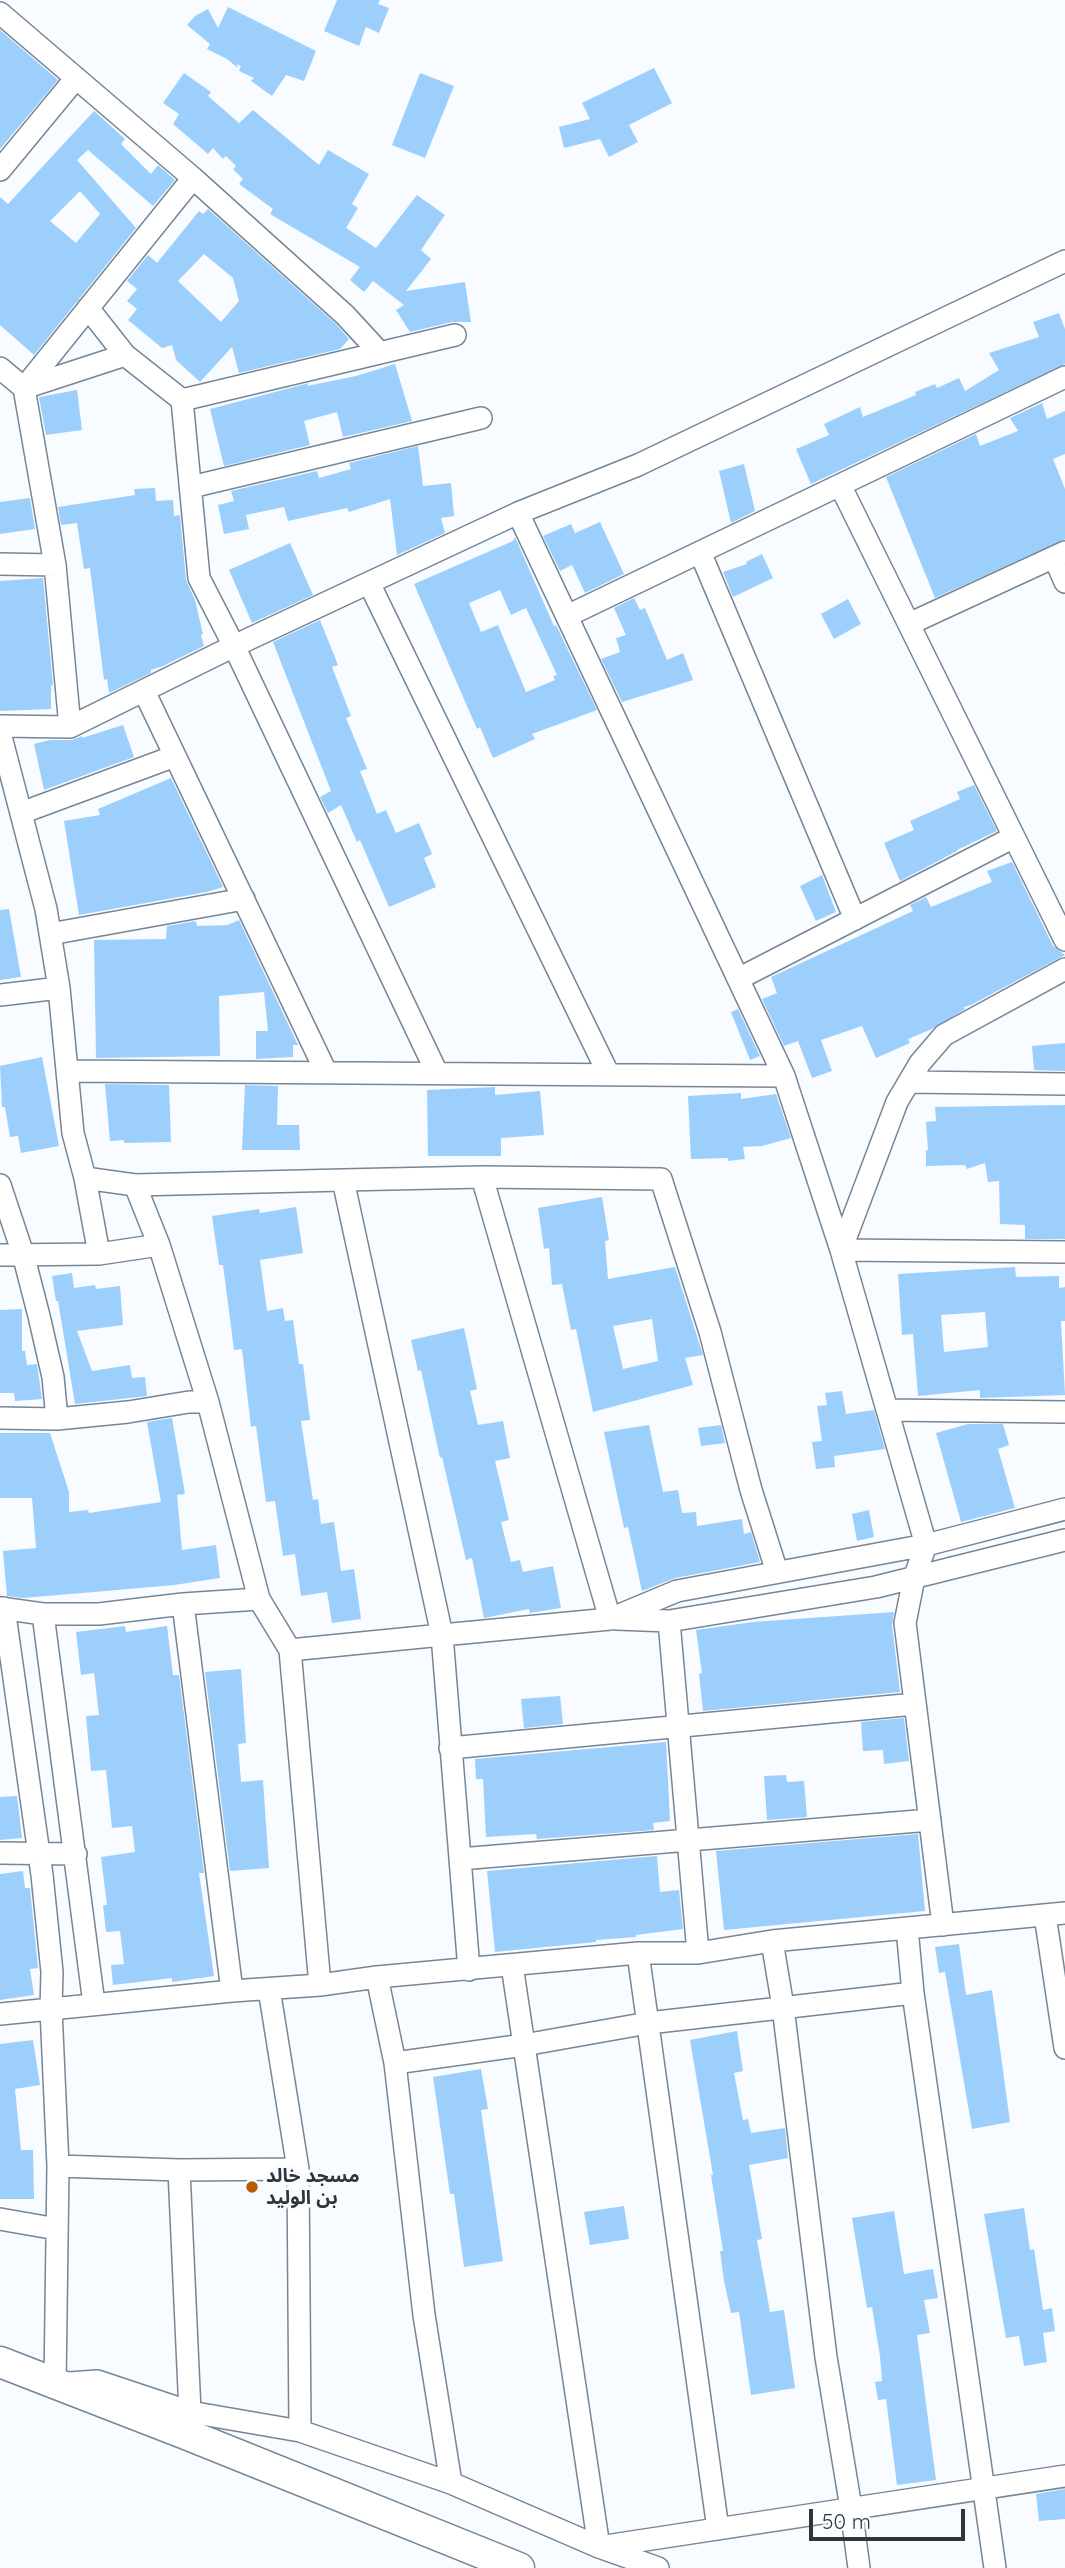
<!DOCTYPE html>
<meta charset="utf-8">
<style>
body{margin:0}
#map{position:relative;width:1065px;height:2568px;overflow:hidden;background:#f8fbff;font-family:Quicksand,sans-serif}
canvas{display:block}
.scale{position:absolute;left:809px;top:2509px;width:156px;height:32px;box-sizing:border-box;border:4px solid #2e353b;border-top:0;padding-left:9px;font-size:21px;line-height:24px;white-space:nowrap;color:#2e353b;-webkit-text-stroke:5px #f8fbff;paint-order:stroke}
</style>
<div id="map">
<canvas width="1065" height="2568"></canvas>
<div class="scale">50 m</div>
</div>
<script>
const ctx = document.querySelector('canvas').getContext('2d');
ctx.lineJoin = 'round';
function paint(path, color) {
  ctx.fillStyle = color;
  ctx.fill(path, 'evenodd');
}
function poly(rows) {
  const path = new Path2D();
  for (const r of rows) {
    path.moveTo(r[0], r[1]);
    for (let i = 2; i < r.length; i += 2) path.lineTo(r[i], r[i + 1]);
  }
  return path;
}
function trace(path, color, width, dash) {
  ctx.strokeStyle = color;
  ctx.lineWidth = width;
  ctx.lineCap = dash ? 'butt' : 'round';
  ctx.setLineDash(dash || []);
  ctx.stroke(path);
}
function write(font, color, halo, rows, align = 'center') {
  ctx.font = font + ' Quicksand,"Noto Sans Arabic",sans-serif';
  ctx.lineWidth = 7;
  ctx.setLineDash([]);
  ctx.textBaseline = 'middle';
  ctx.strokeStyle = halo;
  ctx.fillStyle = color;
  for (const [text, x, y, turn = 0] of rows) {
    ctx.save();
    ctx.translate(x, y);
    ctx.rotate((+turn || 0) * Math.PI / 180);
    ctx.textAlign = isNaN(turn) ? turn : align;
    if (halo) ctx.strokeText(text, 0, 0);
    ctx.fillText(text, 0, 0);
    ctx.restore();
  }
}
paint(poly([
 [337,0,380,0,378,4,389,8,379,33,366,27,359,46,324,31],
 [228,7,316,51,304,81,286,75,272,96,251,81,254,78,239,71,241,66,237,64,238,68,227,59,207,49,210,44,187,25,195,16,208,9,218,28],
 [0,30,58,80,0,149],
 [654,68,672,103,629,125,638,142,609,157,600,139,564,148,559,127,590,119,582,103],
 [184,73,211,92,208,96,239,123,253,110,319,165,328,150,369,174,352,204,358,208,346,228,376,248,417,195,445,215,421,250,431,259,406,291,465,282,471,322,452,322,410,332,396,310,404,305,373,281,364,292,350,280,360,267,270,214,273,209,239,184,243,179,233,169,236,166,226,156,223,159,213,148,208,154,173,124,179,114,163,103],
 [420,73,454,86,425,158,392,145],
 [94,111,125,139,121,144,151,174,158,165,175,180,153,206,88,150,77,160,136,228,34,355,0,325,0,197,8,204],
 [80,191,100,214,76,243,50,221],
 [208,209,336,324,349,339,340,349,239,373,232,347,200,382,176,360,172,345,162,348,128,320,137,309,127,301,137,289,127,281,148,255,157,263,199,211,203,214],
 [204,254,233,278,239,301,221,322,178,281],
 [1059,313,1065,329,1065,364,811,484,796,449,829,435,824,424,860,407,863,417,916,395,915,392,935,384,937,388,959,378,965,391,999,370,989,353,1039,337,1033,322],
 [395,364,412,421,343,437,337,412,304,421,310,445,224,466,210,409,309,383,307,386,356,376],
 [77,390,82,430,46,435,39,397],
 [1042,403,1047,419,1065,411,1065,454,1053,459,1065,489,1065,539,935,598,886,477,976,434,980,446,1018,431,1010,418],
 [418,446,423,486,451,483,454,516,441,518,445,533,397,555,390,499,349,512,347,508,288,521,284,507,246,515,249,529,224,534,218,505,234,501,231,491,317,471,319,478,351,469,349,463],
 [744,464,755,511,731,523,719,471],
 [155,488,156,501,173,500,174,516,180,515,186,580,195,600,203,634,201,635,204,646,163,666,151,670,151,673,109,693,107,679,104,680,90,568,84,569,77,523,61,525,58,507,135,495,134,489],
 [30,498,35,529,0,534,0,502],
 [600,522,624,574,585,593,572,565,560,571,543,536,571,524,575,533],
 [515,537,554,626,556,625,597,710,532,734,535,739,493,758,480,727,477,729,414,584,513,541],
 [500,590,511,615,526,608,557,675,553,676,555,680,526,692,498,625,481,632,469,603],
 [290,543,313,595,252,623,229,570],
 [762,554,773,578,733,597,723,572,747,564,746,562],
 [43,578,53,685,51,686,51,709,0,711,0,581],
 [634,598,640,610,645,608,667,660,683,653,693,680,622,702,601,659,620,652,616,638,626,635,614,608],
 [848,599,861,624,834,639,821,614],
 [320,620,338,665,332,667,351,716,346,718,367,769,360,771,377,814,386,810,396,833,419,823,432,854,424,858,436,887,389,907,360,840,357,842,341,805,328,813,320,797,331,791,273,642],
 [123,725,134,757,44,790,34,744,50,740,72,740,82,736,82,738],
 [171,778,223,887,207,892,79,915,64,821,100,815,98,809],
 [974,785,997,831,957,850,957,851,900,881,884,843,914,830,910,821,960,799,957,792],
 [1012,862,1053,946,1065,955,971,1005,964,1007,965,1009,932,1029,908,1039,910,1043,876,1058,862,1026,821,1040,832,1071,812,1078,798,1041,784,1046,762,999,777,993,771,977,913,911,910,905,926,897,931,907,992,882,987,871],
 [822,875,836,912,816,921,800,886],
 [9,909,21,977,0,980,0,910],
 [239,920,298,1045,293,1045,293,1057,256,1059,256,1031,268,1031,264,992,219,996,220,1056,96,1058,94,940,166,939,167,926,196,921,197,926,228,925],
 [738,1009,760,1056,750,1060,731,1012],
 [1065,1043,1065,1071,1034,1070,1032,1046],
 [42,1057,59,1146,21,1153,18,1136,10,1137,5,1107,2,1107,0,1066],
 [105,1084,169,1085,171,1142,124,1143,124,1140,110,1141],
 [245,1085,278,1086,277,1125,299,1125,300,1150,242,1150],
 [495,1087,495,1095,540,1091,544,1135,501,1138,501,1156,428,1156,427,1090],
 [741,1093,741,1099,776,1094,791,1138,762,1146,743,1147,745,1159,728,1161,728,1158,691,1159,688,1096],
 [1065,1105,1065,1239,1025,1239,1025,1225,1000,1224,999,1181,988,1182,985,1163,967,1169,965,1165,926,1166,926,1150,928,1150,926,1122,936,1121,935,1107],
 [602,1197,609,1240,605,1241,608,1279,675,1267,703,1355,685,1358,693,1385,593,1412,576,1329,571,1330,562,1284,552,1285,549,1248,544,1249,538,1208],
 [652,1319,658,1361,623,1369,613,1326],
 [296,1207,303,1253,260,1260,267,1311,283,1308,285,1321,293,1320,299,1364,303,1364,310,1420,301,1421,313,1500,318,1499,321,1524,334,1522,341,1571,354,1569,361,1619,332,1623,327,1592,301,1596,295,1554,283,1556,275,1501,266,1502,256,1426,251,1427,242,1349,234,1350,223,1265,219,1265,212,1216,259,1209,260,1213],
 [1015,1267,1016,1277,1059,1276,1059,1288,1065,1287,1065,1321,1061,1321,1065,1395,980,1398,980,1390,918,1396,913,1334,902,1335,898,1274],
 [985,1312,988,1347,944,1352,941,1315],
 [72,1273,74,1288,95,1285,96,1289,120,1286,123,1325,77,1331,92,1371,130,1365,132,1378,145,1377,147,1396,75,1404,58,1301,56,1301,52,1276],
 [22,1309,22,1351,25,1351,27,1365,37,1364,42,1399,15,1401,14,1393,0,1393,0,1310],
 [464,1328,477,1389,470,1391,478,1425,503,1421,510,1458,495,1461,509,1520,501,1522,511,1562,520,1560,523,1572,553,1566,561,1608,530,1613,529,1609,484,1618,472,1558,466,1560,442,1457,440,1458,421,1370,418,1371,411,1340],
 [842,1391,846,1414,874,1410,885,1449,834,1456,835,1467,816,1469,812,1442,822,1441,817,1406,827,1405,825,1393],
 [172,1418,185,1494,177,1495,182,1550,216,1545,220,1578,174,1585,94,1592,22,1598,7,1596,3,1551,36,1548,32,1498,0,1498,0,1433,50,1433,69,1492,69,1512,88,1510,89,1513,161,1502,147,1422],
 [968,1424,1003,1424,1009,1445,998,1449,1015,1508,961,1522,936,1433],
 [649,1425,663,1492,678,1490,682,1513,696,1512,697,1526,742,1519,744,1534,751,1532,760,1562,675,1578,642,1591,628,1527,624,1528,604,1432],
 [721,1425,725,1443,701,1446,698,1428],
 [869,1510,874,1537,857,1541,852,1514],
 [894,1612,892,1625,900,1692,703,1711,699,1674,702,1673,696,1630,753,1622],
 [125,1626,126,1632,167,1626,173,1675,179,1675,204,1873,199,1873,214,1976,172,1982,172,1978,113,1985,111,1965,124,1964,120,1931,106,1932,103,1905,107,1905,101,1857,135,1852,132,1826,112,1828,106,1770,91,1771,86,1716,99,1715,94,1673,81,1675,76,1632],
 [241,1669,246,1743,238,1744,241,1782,263,1780,269,1868,230,1871,205,1672],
 [560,1696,563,1724,524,1728,521,1699],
 [904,1718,909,1761,884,1764,883,1750,863,1751,861,1722],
 [666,1742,670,1821,653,1823,654,1830,537,1839,536,1834,486,1837,483,1779,476,1779,475,1759],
 [786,1775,787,1782,804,1781,807,1817,767,1820,764,1776],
 [17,1796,22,1838,0,1840,0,1797],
 [918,1834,925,1911,724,1930,716,1851],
 [657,1856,660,1892,679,1890,683,1929,636,1935,636,1937,596,1940,596,1942,495,1952,487,1871],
 [23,1871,25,1888,30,1888,38,1968,30,1969,34,1995,0,2000,0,1874],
 [959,1944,966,1995,992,1990,1010,2122,972,2129,945,1972,939,1973,935,1947],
 [737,2031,743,2071,734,2073,743,2120,748,2119,751,2133,785,2128,788,2158,749,2165,762,2239,757,2240,770,2312,784,2310,795,2388,751,2395,739,2312,731,2313,724,2281,720,2251,723,2251,711,2175,713,2175,690,2040],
 [33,2040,40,2085,15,2089,21,2150,33,2150,34,2199,0,2199,0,2044],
 [481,2069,488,2109,481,2110,503,2261,464,2267,454,2194,450,2194,433,2077],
 [624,2206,629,2239,590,2245,584,2212],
 [1024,2208,1030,2250,1034,2249,1043,2310,1052,2308,1055,2331,1043,2333,1047,2362,1024,2366,1019,2336,1006,2338,984,2214],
 [894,2211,904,2274,933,2269,938,2298,924,2300,930,2333,917,2335,936,2480,897,2485,886,2399,878,2400,875,2382,882,2381,880,2356,872,2307,867,2308,852,2218],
 [1065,2489,1065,2519,1039,2521,1036,2494]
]), '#9dcffd');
const street = poly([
 [0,13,193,178,345,315,380,353],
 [0,170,76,78],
 [88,308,125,355,182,400,455,335],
 [0,368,24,388,125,355],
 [182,400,199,578,234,646,437,1073],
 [840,485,1065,940],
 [191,487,481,418],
 [518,513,784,1076,841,1250,926,1545,914,1578,905,1623,943,1925],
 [700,552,855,919],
 [1054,557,1065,582],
 [0,564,55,565],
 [369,583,609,1075],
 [567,616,1065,377],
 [909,624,1065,552],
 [144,691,326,1072],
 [0,726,70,727,234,646,518,513,638,465,1065,261],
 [70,727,55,565,24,388,193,178],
 [0,733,46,909,59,988,73,1133,85,1178,135,1185,343,1180],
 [21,813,175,756],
 [50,934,244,899],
 [1065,969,944,1035,920,1063,897,1102,841,1250,1065,1252],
 [738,979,1014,837],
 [0,995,59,988],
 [67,1071,784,1076],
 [909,1082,1065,1084],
 [482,1177,661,1179,710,1332,751,1490,777,1572],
 [85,1178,99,1254],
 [0,1185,23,1254,39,1316,53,1377,57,1419],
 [135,1185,159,1245],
 [0,1255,99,1254,159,1245,208,1402,259,1599,290,1650,320,1985],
 [887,1410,1065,1412],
 [0,1418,57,1419,128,1412,189,1402,208,1402],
 [183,1604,232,1991],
 [0,1608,43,1614,99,1614,183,1604,259,1599],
 [4,1608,42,1875,52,1972,51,2009,58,2166,55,2384,97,2381,190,2412,300,2431,451,2483,599,2547,658,2568],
 [43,1614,94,2004],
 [610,1619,677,1591,926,1545,1065,1509],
 [617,1619,669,1621,876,1587,1065,1540],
 [669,1621,698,1953],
 [290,1650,442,1635,343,1180,482,1177,610,1619,442,1635,469,1970],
 [450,1748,915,1704],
 [0,1853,76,1854],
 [460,1859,930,1820],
 [1045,1915,1065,2048],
 [907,1928,913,1993,995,2568],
 [772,1941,783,2007,826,2357,851,2508,859,2568],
 [638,1953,718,2529],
 [512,1965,599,2547,1065,2476],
 [377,1977,395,2063,524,2045,648,2023,913,1993],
 [269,1989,298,2169,300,2431],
 [0,2014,232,1991,320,1985,377,1977,638,1953,698,1953,772,1941,1065,1913],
 [395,2063,424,2315,451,2483],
 [58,2166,179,2170,298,2169],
 [179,2170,190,2412],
 [0,2219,57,2229]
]);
const secondary = poly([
 [0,2362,186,2434,519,2568]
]);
trace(street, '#768695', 24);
trace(secondary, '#768695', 33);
trace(street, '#fff', 21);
trace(secondary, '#fff', 30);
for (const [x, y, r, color] of [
 [252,2187,7,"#b85d01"]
]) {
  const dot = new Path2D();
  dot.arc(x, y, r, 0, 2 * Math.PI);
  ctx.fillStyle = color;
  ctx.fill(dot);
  trace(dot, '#f8fbff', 2.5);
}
write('bold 19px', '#2e353b', '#f8fbff', [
 ["مسجد خالد",266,2176],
 ["بن الوليد",266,2198]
], 'left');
</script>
